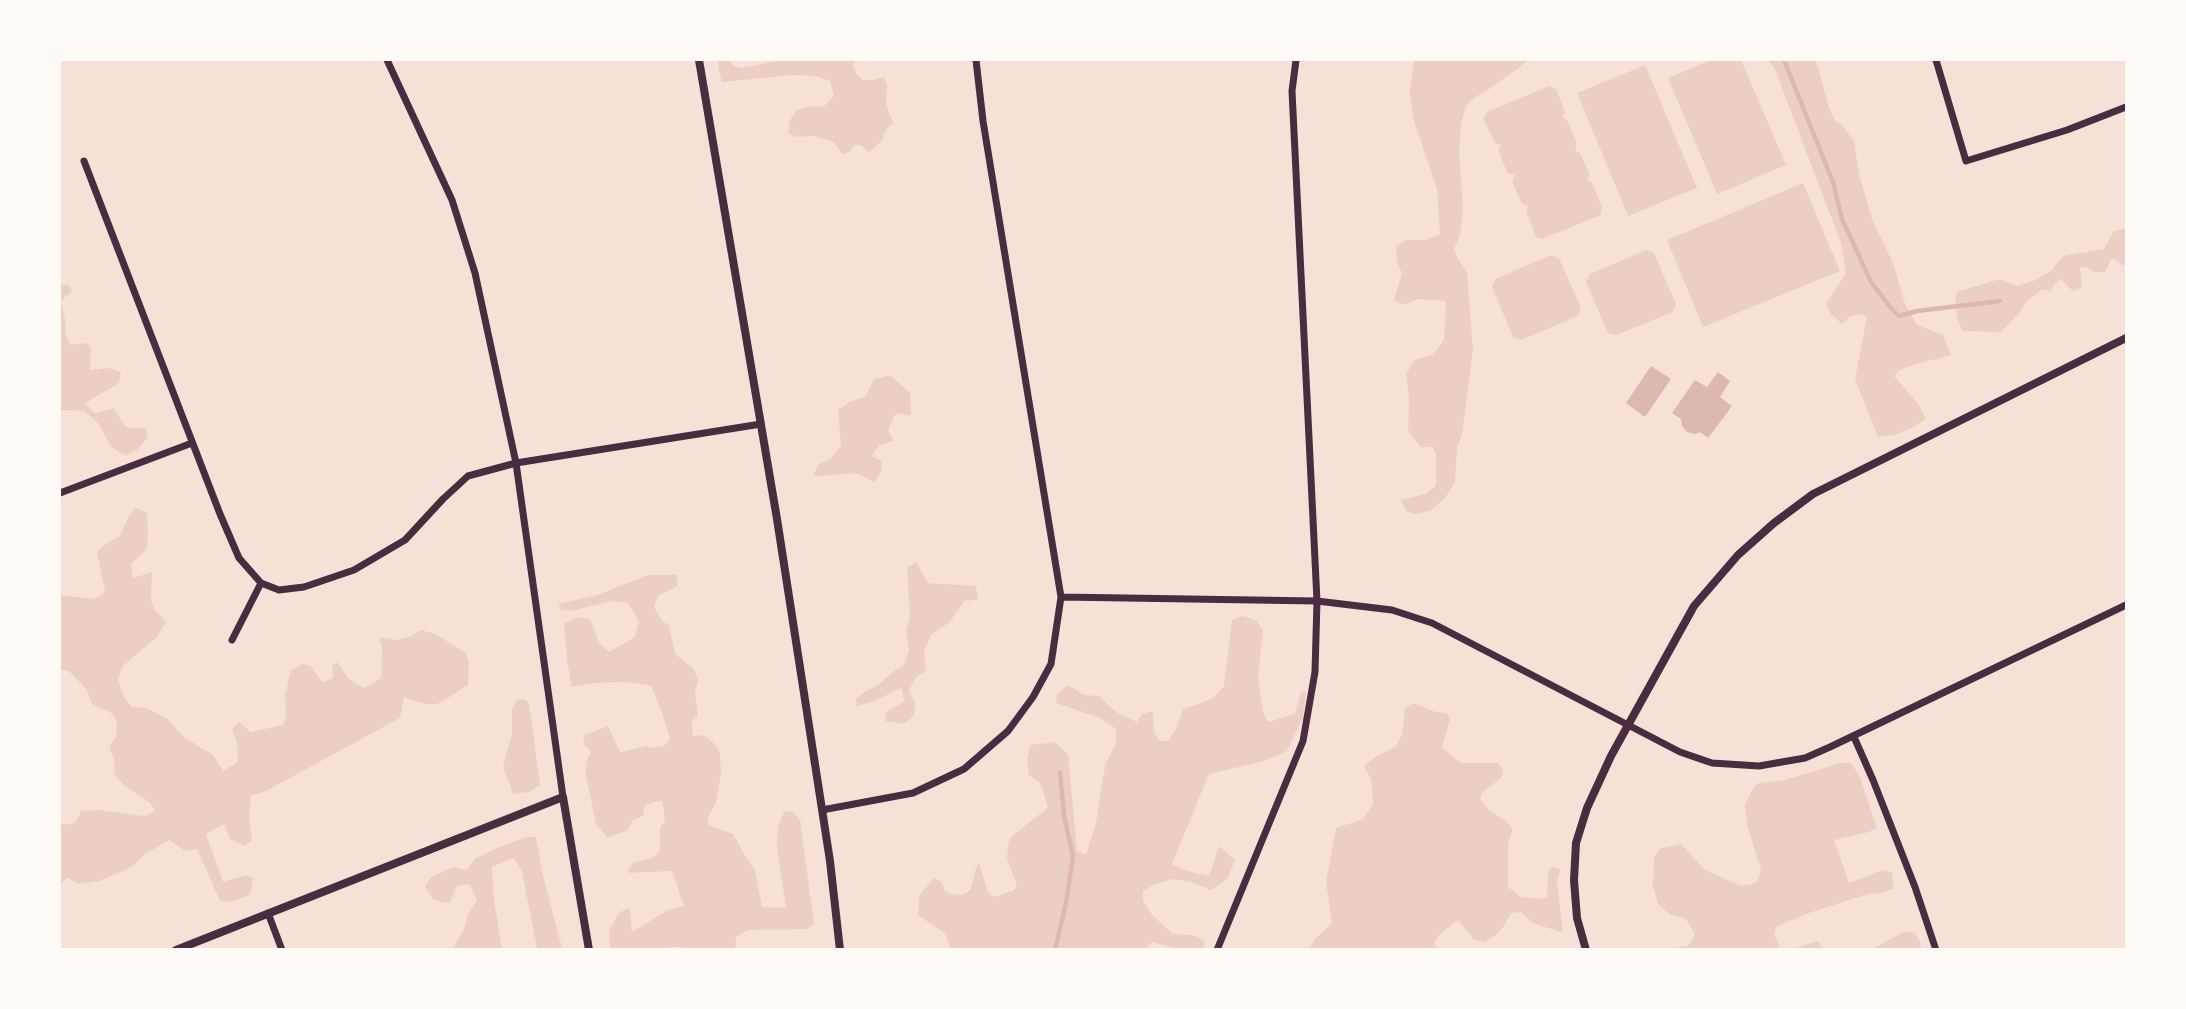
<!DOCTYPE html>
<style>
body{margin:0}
#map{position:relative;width:2186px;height:1009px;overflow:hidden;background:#f7e1d7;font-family:"Fira Sans Condensed",sans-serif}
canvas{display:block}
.frame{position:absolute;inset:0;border:61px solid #fffaf5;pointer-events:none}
</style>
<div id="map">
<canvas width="2186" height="1009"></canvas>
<div class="frame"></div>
</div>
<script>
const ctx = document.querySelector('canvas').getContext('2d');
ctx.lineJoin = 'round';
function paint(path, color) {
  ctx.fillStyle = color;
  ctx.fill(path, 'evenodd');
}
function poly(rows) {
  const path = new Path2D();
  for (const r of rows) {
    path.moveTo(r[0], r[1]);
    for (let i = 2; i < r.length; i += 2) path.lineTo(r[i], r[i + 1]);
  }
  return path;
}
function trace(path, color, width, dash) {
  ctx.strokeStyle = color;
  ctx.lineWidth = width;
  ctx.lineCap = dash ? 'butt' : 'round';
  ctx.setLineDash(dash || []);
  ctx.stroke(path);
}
paint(poly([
 [719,60,729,60,734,66,741,68,781,60,856,60,853,66,856,74,863,80,873,80,884,77,887,85,886,103,893,123,885,131,882,141,869,152,861,145,854,145,850,152,843,155,834,142,812,136,796,137,788,133,790,120,797,110,811,106,823,107,834,96,830,81,815,76,793,75,722,82,718,69],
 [1414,60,1529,60,1488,90,1475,97,1466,106,1461,124,1459,151,1463,209,1460,235,1454,249,1458,259,1467,272,1473,350,1462,434,1457,449,1455,482,1445,498,1430,511,1414,514,1406,511,1401,500,1426,494,1436,485,1436,455,1433,447,1421,447,1408,432,1409,399,1406,374,1415,360,1433,354,1444,340,1446,301,1418,299,1404,305,1394,300,1402,273,1397,263,1396,246,1407,240,1426,240,1440,234,1437,189,1413,118,1410,91],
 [1711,60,1741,60,1786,165,1717,194,1668,78],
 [1767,60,1816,60,1829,108,1836,122,1842,125,1854,141,1859,174,1872,219,1893,263,1905,304,1917,325,1943,335,1951,355,1913,365,1900,370,1894,376,1918,404,1926,419,1912,428,1894,435,1878,437,1855,379,1867,317,1859,314,1849,317,1842,324,1830,313,1826,304,1846,273,1841,243,1774,67],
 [1645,65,1697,188,1628,216,1577,93],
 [1549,86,1556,89,1565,112,1562,117,1567,120,1577,143,1575,150,1580,153,1590,174,1587,180,1592,183,1602,207,1601,215,1542,239,1536,237,1526,211,1528,206,1522,204,1512,181,1515,175,1508,174,1498,150,1501,145,1495,143,1483,118,1487,112],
 [1803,183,1840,271,1703,327,1667,240],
 [2126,228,2126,265,2122,265,2112,258,2105,272,2094,272,2086,267,2080,268,2082,287,2073,291,2061,279,2056,282,2050,292,2042,289,2027,301,2020,312,2001,332,1962,331,1957,317,1955,301,1957,292,2000,279,2016,286,2036,280,2052,270,2063,256,2104,249,2114,231],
 [1646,250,1654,253,1676,304,1673,312,1616,335,1608,333,1586,282,1590,274],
 [1551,255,1559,258,1581,308,1578,316,1521,340,1513,337,1492,287,1495,279],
 [60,285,68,285,72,291,61,301,66,324,65,334,70,345,86,343,91,346,90,370,109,368,121,372,119,383,85,403,95,413,113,408,126,427,146,429,148,437,137,450,126,456,111,447,98,423,84,411,60,410],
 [890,375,910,393,911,416,896,413,888,430,894,441,879,445,872,456,881,461,882,469,875,482,855,473,822,476,813,475,818,465,832,457,841,446,838,410,849,402,865,397,874,379],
 [136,508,147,513,148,535,146,550,131,564,133,578,152,572,151,601,155,610,166,622,157,637,123,666,118,679,124,697,132,707,147,708,166,718,184,737,213,755,223,771,238,762,237,744,232,729,239,722,251,732,283,725,286,715,285,695,291,670,303,664,310,666,322,682,333,678,332,665,337,662,349,679,364,688,381,678,382,647,379,637,398,640,411,636,421,630,435,634,466,653,469,664,468,685,453,695,437,704,425,704,404,697,400,718,268,790,251,796,249,818,252,840,245,846,230,839,224,824,206,834,223,882,246,875,253,878,250,895,229,902,220,901,197,849,185,851,169,840,144,855,132,867,99,881,78,884,68,878,60,883,60,825,75,823,81,811,99,810,145,816,155,811,150,803,126,787,115,776,114,759,109,747,116,737,117,722,112,713,92,704,87,690,70,672,60,669,60,595,94,599,105,592,97,552,107,543,119,537,130,514],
 [916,562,928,583,976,586,978,600,964,601,950,622,931,635,924,652,926,671,915,678,909,691,915,703,914,716,903,724,885,721,886,712,905,701,901,688,873,702,855,706,856,699,866,691,877,686,895,670,903,666,909,651,906,631,910,617,907,568],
 [648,575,676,575,678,586,658,596,654,607,662,621,669,625,675,654,693,668,698,680,695,693,698,716,692,721,693,736,703,735,714,743,720,753,721,773,716,803,707,819,709,825,733,834,747,859,755,870,762,907,786,908,777,847,778,827,784,812,792,811,800,820,814,924,806,929,748,930,736,937,735,949,685,949,683,947,610,949,609,931,618,914,624,910,630,908,632,932,668,910,684,906,672,871,629,873,628,869,634,862,652,858,660,851,660,828,665,820,662,800,645,805,643,816,632,821,628,830,608,838,596,824,586,776,587,760,591,752,583,743,585,735,608,726,620,752,647,746,653,748,664,746,670,739,662,713,651,686,627,682,594,683,572,687,567,661,564,624,576,617,590,619,600,644,609,652,635,637,639,621,628,603,612,601,571,611,561,610,558,604,597,595],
 [1243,616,1257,621,1263,631,1258,677,1263,711,1268,722,1295,714,1301,692,1306,692,1303,718,1287,751,1264,761,1209,774,1172,864,1183,870,1209,876,1219,846,1235,860,1228,878,1211,890,1192,882,1172,879,1154,885,1143,891,1143,900,1152,915,1173,934,1192,935,1204,940,1204,949,1178,949,1152,942,1145,950,951,949,945,934,918,915,919,896,934,878,942,882,945,891,955,895,965,894,971,889,976,868,979,863,988,892,993,897,1013,891,1017,886,1007,859,1008,843,1013,835,1048,808,1041,784,1029,775,1027,760,1030,745,1055,742,1068,755,1077,851,1086,854,1096,823,1105,765,1116,743,1116,729,1100,718,1056,703,1057,695,1068,685,1084,695,1099,696,1116,712,1137,722,1142,714,1153,711,1154,733,1160,741,1168,741,1176,729,1183,709,1212,699,1224,686,1232,620],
 [524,699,529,703,540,785,529,792,513,794,503,767,512,733,512,709,517,700],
 [1413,703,1436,712,1447,713,1450,719,1442,747,1450,755,1461,763,1498,763,1503,769,1502,777,1482,793,1480,798,1489,810,1506,821,1513,829,1508,844,1508,887,1521,897,1540,899,1547,897,1548,871,1552,867,1560,869,1557,881,1563,933,1533,923,1521,912,1511,913,1504,926,1495,936,1484,942,1474,940,1458,920,1439,935,1434,943,1437,949,1309,949,1315,939,1332,923,1326,882,1336,828,1363,819,1373,804,1371,779,1364,766,1377,756,1395,747,1402,735,1405,708],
 [1840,763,1851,763,1860,777,1877,828,1869,832,1834,840,1849,883,1882,870,1892,872,1894,888,1879,894,1871,893,1812,912,1777,926,1774,933,1780,948,1792,949,1818,941,1823,949,1669,949,1688,946,1695,934,1685,918,1671,915,1658,904,1653,886,1654,858,1661,848,1681,844,1705,870,1741,886,1756,883,1761,871,1747,825,1745,805,1751,792,1758,783,1785,780],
 [526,837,536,837,543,875,562,949,540,949,537,948,522,872,514,858,492,867,494,900,502,949,453,949,464,929,468,914,477,901,470,884,457,886,450,903,434,900,425,887,430,878,453,867,467,870,475,859,499,847],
 [1904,932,1914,932,1920,941,1921,949,1872,949]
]), '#ebcfc5');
paint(poly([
 [1651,366,1671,379,1645,417,1626,403],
 [1718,372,1730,381,1720,397,1732,406,1708,438,1700,432,1695,434,1687,432,1682,426,1681,419,1672,413,1695,380,1707,387]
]), '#dcb8b0');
trace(poly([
 [1784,60,1833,182,1842,219,1871,282,1890,307,1899,316,1917,311,2000,301],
 [1055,950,1066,903,1073,856,1064,816,1060,773]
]), '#dcb8b0', 4.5);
trace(poly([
 [387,60,452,200,475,273,516,463,563,797],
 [1936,60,1966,161,2067,130,2126,107],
 [84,161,220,514,239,558,261,583,279,590,304,587,354,570,405,540,443,499,468,476,516,463,761,424],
 [60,493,192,443],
 [1061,597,1317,601,1392,610,1432,623,1680,752,1712,763,1759,766,1805,758,1830,747,2126,605],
 [232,640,261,583],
 [1854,737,1873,780,1915,887,1936,950],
 [822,810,913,793,964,769,1008,731,1033,697,1051,664,1061,597,983,121,976,60],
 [268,913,282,950],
 [1217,950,1303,741,1315,672,1317,601,1292,91,1296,60]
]), '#4a2c40', 7);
trace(poly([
 [699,60,777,519,830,861,840,950],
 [176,950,563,797,589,950],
 [1586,950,1577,918,1574,880,1576,843,1587,808,1611,756,1694,606,1738,555,1774,523,1813,494,2126,338]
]), '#4a2c40', 8);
</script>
